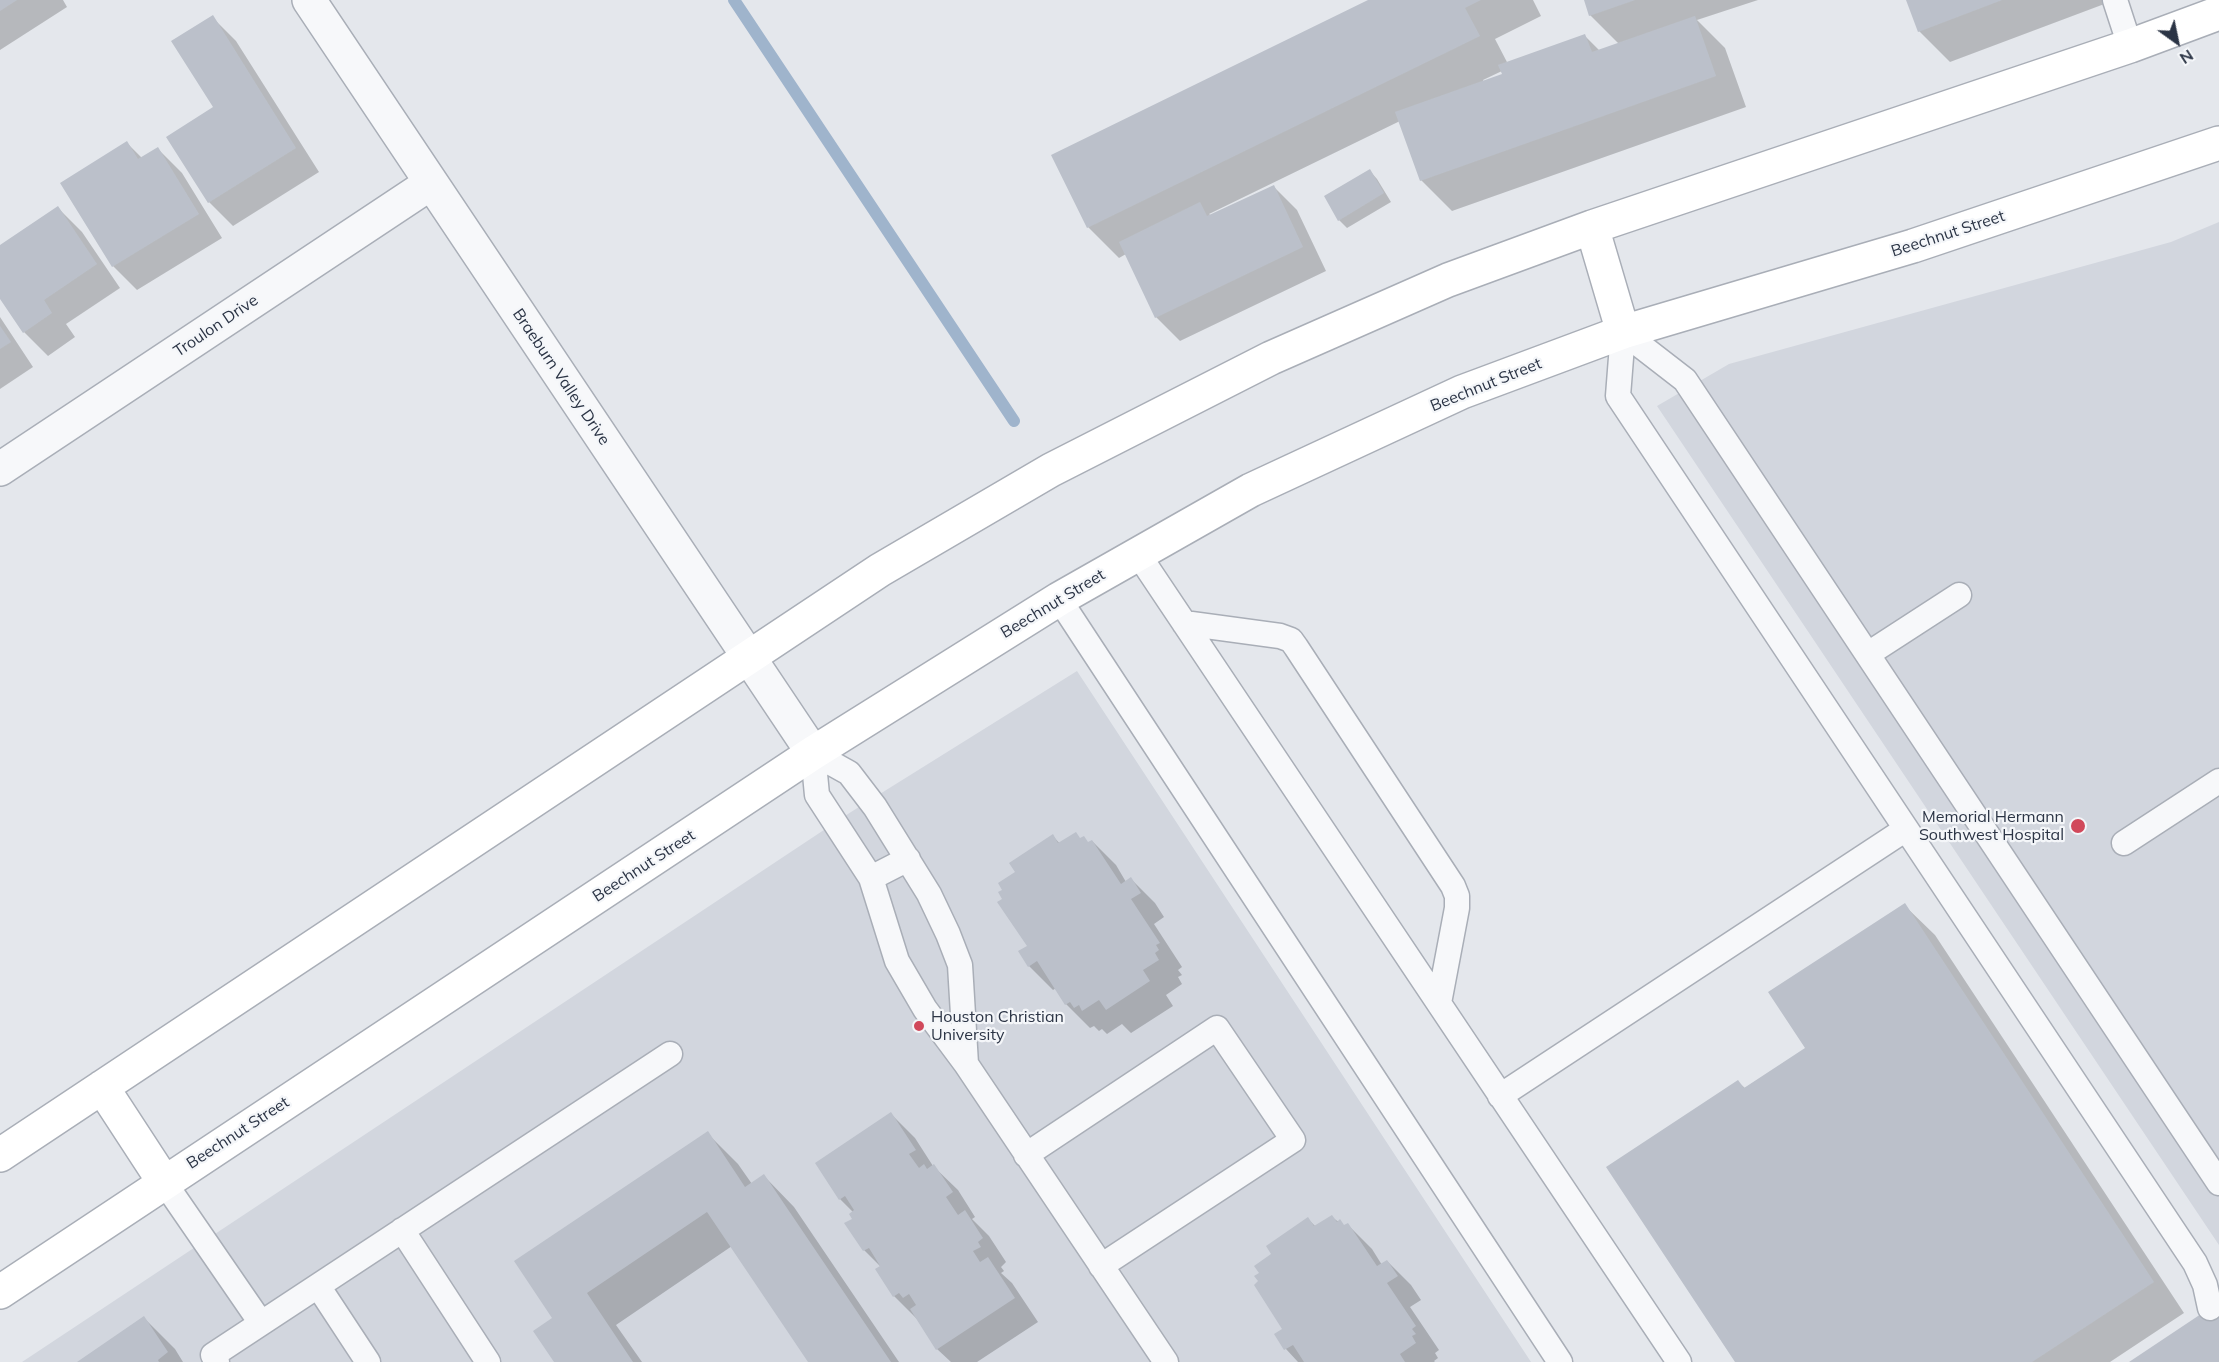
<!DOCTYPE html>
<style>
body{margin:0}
#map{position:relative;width:2219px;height:1362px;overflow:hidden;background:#e4e7ec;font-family:Mulish,sans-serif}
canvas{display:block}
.north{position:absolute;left:2147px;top:12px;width:60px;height:60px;-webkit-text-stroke:4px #f4f6f9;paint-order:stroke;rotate:147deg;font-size:16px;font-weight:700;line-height:24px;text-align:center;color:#2b3445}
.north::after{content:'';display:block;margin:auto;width:21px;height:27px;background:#2b3445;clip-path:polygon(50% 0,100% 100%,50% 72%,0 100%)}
</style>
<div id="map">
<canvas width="2219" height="1362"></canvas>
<div class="north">N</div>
</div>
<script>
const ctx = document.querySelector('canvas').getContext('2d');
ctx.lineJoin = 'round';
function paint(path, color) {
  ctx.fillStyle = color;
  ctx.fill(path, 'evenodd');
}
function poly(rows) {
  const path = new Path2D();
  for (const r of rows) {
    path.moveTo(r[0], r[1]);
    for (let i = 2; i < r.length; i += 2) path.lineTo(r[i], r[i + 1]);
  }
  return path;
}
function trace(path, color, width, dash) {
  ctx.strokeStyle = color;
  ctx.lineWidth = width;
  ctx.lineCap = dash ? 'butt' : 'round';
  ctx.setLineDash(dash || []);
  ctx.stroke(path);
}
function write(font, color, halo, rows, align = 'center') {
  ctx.font = font + ' Mulish,sans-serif';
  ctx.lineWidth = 4.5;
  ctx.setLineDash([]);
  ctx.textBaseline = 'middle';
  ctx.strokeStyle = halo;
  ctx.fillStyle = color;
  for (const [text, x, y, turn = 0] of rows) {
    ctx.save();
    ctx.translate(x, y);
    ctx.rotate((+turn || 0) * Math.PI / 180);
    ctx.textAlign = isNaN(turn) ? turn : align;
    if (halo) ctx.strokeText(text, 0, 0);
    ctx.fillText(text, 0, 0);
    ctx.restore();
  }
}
paint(poly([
 [2219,222,2219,1245,1657,406,1729,364,2171,242],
 [1077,671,1531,1362,22,1362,851,812]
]), '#d2d6de');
paint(poly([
 [0,0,63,0,67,7,0,50],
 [1372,0,1533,0,1541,16,1495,39,1508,64,1585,36,1600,51,1619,44,1590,15,1585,0,1758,0,1697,20,1725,48,1746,107,1452,211,1421,180,1400,121,1209,214,1212,216,1273,186,1297,210,1326,271,1180,341,1156,317,1126,254,1119,258,1088,227],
 [1502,71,1504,75,1484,82,1483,80],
 [1907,0,2115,0,1950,62,1919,31],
 [212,17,236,41,319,172,233,226,209,202,215,108],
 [127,143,142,158,158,149,182,173,222,238,137,290,113,266],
 [1370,171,1377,179,1391,202,1347,228,1339,220],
 [58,208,82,232,120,288,66,324,75,337,48,356,24,332,0,297,0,247],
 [0,317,33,367,0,389],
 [1053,836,1060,844,1081,839,1089,843,1092,841,1116,865,1126,882,1131,879,1155,903,1164,917,1154,924,1182,967,1178,970,1182,975,1178,977,1182,984,1166,995,1173,1006,1131,1033,1122,1024,1107,1034,1102,1029,1099,1031,1094,1026,1090,1028,1066,1004,1056,988,1053,990,1029,966,1020,952,1029,946,1004,899],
 [1904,905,1935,935,2184,1313,2110,1362,1736,1362,1738,1082,1745,1088,1807,1048],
 [891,1114,915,1138,933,1166,958,1190,975,1217,972,1219,989,1236,1006,1262,1001,1267,1004,1271,1001,1273,1012,1283,1038,1322,977,1362,951,1362,937,1349,918,1320,894,1296,881,1267,864,1250,846,1224,854,1219,854,1213,840,1199,817,1163],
 [707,1133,738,1164,752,1184,764,1176,794,1207,899,1362,810,1362,732,1246,616,1325,642,1362,556,1362,554,1318],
 [1332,1217,1345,1227,1348,1225,1372,1249,1382,1265,1387,1261,1411,1285,1421,1300,1410,1307,1439,1350,1435,1353,1438,1358,1434,1361,1435,1362,1298,1362,1286,1349,1276,1334,1284,1329,1261,1273,1273,1255,1308,1219,1316,1227],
 [144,1318,175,1349,183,1362,79,1362]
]), '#0003');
trace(poly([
 [734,0,1014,421]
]), '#9fb4cc', 12);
paint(poly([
 [0,0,17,0,0,11],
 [1368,0,1481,0,1465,8,1480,36,1087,228,1051,155],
 [1584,0,1635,0,1589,16],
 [1906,0,2002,0,1918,32],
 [213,15,296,148,208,203,166,137,213,107,171,41],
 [1695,16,1716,76,1420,181,1395,112,1502,74,1498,65,1585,34,1592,52],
 [127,141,138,159,158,147,199,214,112,267,60,183],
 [1370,169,1384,193,1338,221,1324,196],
 [1274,185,1303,247,1155,318,1119,242,1200,202,1207,216],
 [58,206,97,264,44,300,52,313,23,333,0,299,0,245],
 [0,326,11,342,0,349],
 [1076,832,1080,838,1084,836,1088,842,1092,840,1121,884,1131,877,1141,893,1131,899,1160,943,1156,945,1159,950,1155,953,1159,960,1143,970,1150,981,1106,1010,1099,1000,1082,1011,1079,1005,1074,1008,1070,1002,1065,1005,1037,961,1028,967,1018,951,1027,946,997,902,1002,899,998,892,1002,890,998,883,1015,872,1009,863,1053,834,1058,843],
 [1905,903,2154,1282,2032,1362,1735,1362,1606,1167,1738,1080,1744,1088,1805,1048,1768,992],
 [891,1112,916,1150,909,1154,919,1168,924,1164,927,1169,934,1164,953,1192,946,1197,958,1215,965,1210,983,1238,978,1242,981,1247,973,1251,980,1262,988,1257,1015,1298,936,1350,910,1309,916,1305,909,1294,903,1298,899,1293,893,1297,875,1269,880,1266,869,1248,863,1251,844,1223,852,1219,849,1214,854,1210,845,1196,839,1200,815,1163],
 [708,1131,745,1187,764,1174,891,1362,808,1362,707,1212,587,1293,633,1362,554,1362,533,1331,552,1318,514,1261],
 [1332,1215,1337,1222,1340,1219,1344,1225,1348,1223,1377,1266,1387,1260,1398,1276,1387,1283,1416,1326,1412,1329,1416,1334,1412,1336,1416,1343,1400,1354,1405,1362,1304,1362,1293,1345,1284,1350,1274,1334,1282,1329,1254,1285,1258,1281,1254,1276,1259,1273,1254,1266,1271,1254,1266,1246,1308,1217,1314,1226],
 [2219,1302,2219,1362,2129,1362],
 [144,1316,168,1352,158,1360,159,1362,77,1362]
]), '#bbc0ca');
const service = poly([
 [2115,0,2130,46],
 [1623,332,1618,396,2195,1263,2205,1285,2210,1308],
 [1623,332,1685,380,2219,1183],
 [1138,554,1679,1362],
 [1059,599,1560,1362],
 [1184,623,1280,636,1291,640,1296,647,1453,886,1457,896,1457,908,1439,1003],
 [1868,654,1959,595],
 [813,753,817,795,871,878,897,961,925,1009,966,1064,1166,1362],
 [813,753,849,773,875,807,929,894,948,934,960,965,966,1064],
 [2124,843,2219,781],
 [871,878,908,859],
 [1500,1096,1906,829],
 [1026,1155,1217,1028,1293,1140,1101,1266],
 [164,1182,261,1323],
 [402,1230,488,1362],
 [318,1286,368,1362],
 [217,1362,213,1355,670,1054]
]);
const minor = poly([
 [309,0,813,753],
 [0,469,431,183]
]);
const secondary = poly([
 [1592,227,1623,332],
 [102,1087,164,1182],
 [0,1155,880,570,1051,470,1271,358,1448,280,1592,227,2130,46,2219,13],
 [0,1292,813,753,1059,599,1251,490,1462,392,1623,332,1913,246,2219,143]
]);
trace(service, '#a9aeb7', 27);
trace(minor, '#a9aeb7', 36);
trace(secondary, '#a9aeb7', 36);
trace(service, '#f7f8fa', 24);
trace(minor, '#f7f8fa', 33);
trace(secondary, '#fff', 33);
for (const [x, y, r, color] of [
 [2078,826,8,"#d1495b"],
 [919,1026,6,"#d1495b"]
]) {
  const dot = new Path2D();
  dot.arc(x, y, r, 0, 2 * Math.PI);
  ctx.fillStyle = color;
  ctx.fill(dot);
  trace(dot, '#f4f6f9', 2);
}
write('16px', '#2b3445', '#f4f6f9', [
 ["Beechnut Street",1948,234,-18],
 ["Troulon Drive",216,326,-34],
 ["Braeburn Valley Drive",561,377,56],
 ["Beechnut Street",1486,385,-22],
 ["Beechnut Street",1053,604,-31],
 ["Beechnut Street",644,866,-33],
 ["Beechnut Street",238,1133,-33]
]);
write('16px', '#2b3445', '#f4f6f9', [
 ["Memorial Hermann",2064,817],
 ["Southwest Hospital",2064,835],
 ["Houston Christian",931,1017,"left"],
 ["University",931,1035,"left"]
], 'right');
</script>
